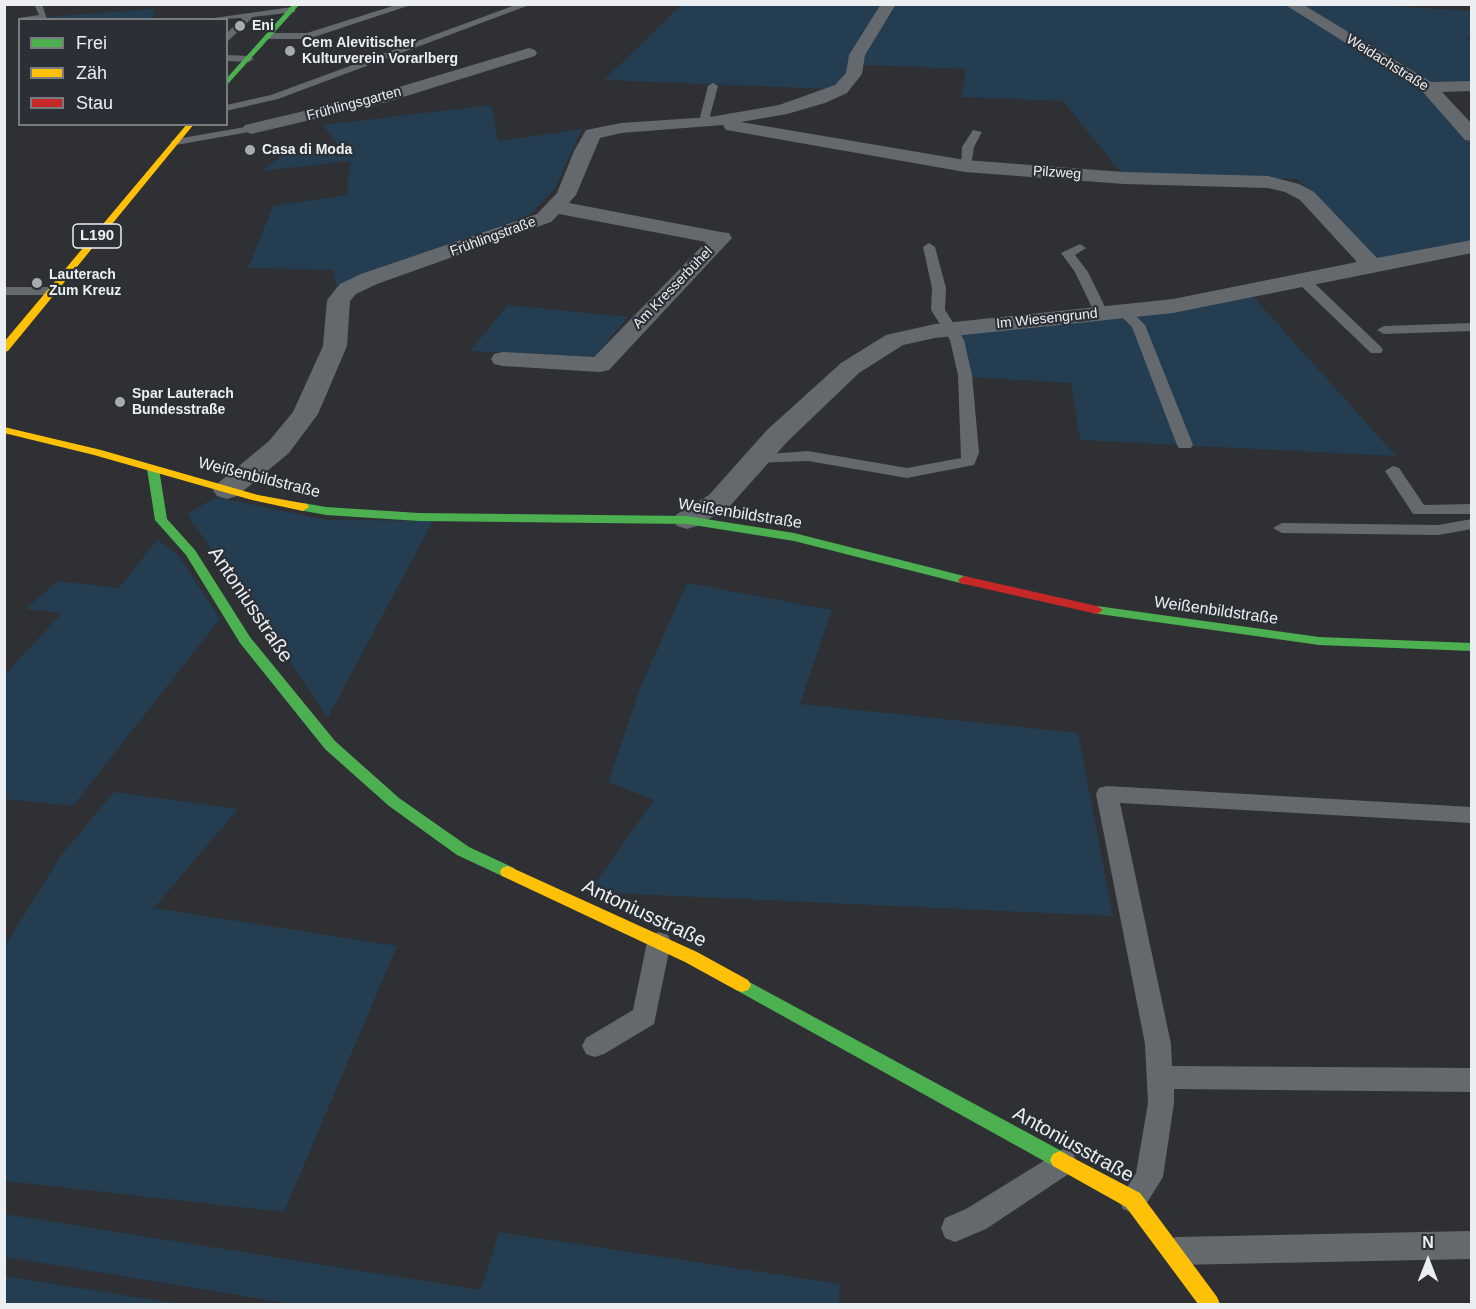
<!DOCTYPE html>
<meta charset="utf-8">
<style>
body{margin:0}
#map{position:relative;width:1476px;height:1309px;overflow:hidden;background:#2e3033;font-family:Helvetica,sans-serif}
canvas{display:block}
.frame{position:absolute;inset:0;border:6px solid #ebeff2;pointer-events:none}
.legend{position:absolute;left:18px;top:18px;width:210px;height:108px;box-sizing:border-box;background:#2b3036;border:2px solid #787c81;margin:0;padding:8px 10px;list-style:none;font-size:18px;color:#ebeff2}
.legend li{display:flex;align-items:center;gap:12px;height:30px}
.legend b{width:30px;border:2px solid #787c81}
.north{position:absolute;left:1398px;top:1231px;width:60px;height:60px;-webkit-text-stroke:4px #2b3036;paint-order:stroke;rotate:0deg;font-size:16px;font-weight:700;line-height:24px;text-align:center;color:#ebeff2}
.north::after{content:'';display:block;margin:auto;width:21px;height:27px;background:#ebeff2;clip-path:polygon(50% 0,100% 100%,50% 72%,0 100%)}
</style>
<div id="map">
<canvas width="1476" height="1309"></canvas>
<div class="frame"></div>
<ul class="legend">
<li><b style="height:8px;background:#4caf50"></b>Frei</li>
<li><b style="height:8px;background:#ffc107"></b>Zäh</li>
<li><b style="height:8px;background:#c62828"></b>Stau</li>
</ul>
<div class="north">N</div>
</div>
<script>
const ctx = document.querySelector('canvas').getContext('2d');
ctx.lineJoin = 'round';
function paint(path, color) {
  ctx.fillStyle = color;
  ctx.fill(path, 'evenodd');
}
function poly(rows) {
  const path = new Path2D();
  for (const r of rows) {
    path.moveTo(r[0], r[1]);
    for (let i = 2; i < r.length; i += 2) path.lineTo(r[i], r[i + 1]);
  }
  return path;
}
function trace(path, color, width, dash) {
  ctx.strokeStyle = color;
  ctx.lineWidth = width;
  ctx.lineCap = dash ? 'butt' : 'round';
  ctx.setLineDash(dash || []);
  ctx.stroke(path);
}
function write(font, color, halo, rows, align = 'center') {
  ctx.font = font + ' Helvetica,sans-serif';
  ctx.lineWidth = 4.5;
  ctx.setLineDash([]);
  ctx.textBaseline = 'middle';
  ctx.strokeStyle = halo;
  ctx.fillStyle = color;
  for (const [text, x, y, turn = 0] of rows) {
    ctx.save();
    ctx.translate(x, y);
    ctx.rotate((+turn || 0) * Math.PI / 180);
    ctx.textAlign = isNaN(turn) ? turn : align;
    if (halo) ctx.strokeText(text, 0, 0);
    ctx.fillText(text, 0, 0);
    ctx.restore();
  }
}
paint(poly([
 [1359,4,1471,11,1471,36,1466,37,1471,42,1471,84,1423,87,1471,142,1471,244,1377,263,1297,179,1122,174,1063,101,961,97,966,69,867,65,831,89,604,80,682,5],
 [154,9,153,19,31,20,58,16],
 [491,105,498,141,582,129,555,188,531,214,337,291,333,270,248,268,273,206,347,195,350,161,261,171,282,156,338,146,323,125],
 [1249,292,1396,456,1080,440,1071,383,967,377,953,330],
 [508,305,628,317,594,357,470,351],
 [216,497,327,520,433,521,328,717,187,514],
 [157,540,177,553,220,619,73,806,5,799,4,676,62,613,26,609,58,581,119,588],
 [687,583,832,610,800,704,1078,733,1113,916,589,892,654,800,608,782,641,686],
 [114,792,238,809,154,908,397,946,284,1212,5,1181,5,946,60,857],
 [4,1214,481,1290,499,1232,840,1284,838,1304,292,1304,5,1257],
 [5,1276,179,1304,5,1304]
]), '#243d51');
paint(poly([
 [34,4,42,4,47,19,20,20,19,22,19,18,39,15,34,4],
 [399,4,414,4,308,39,269,39,264,36,269,33,307,33,399,4],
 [518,4,532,4,278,99,226,111,226,105,271,95,518,4],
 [292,7,295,8,295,12,253,17,226,43,226,34,242,18,200,20,292,7],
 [226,55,249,56,254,59,249,62,226,61,226,55],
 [713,83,718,86,710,116,715,122,710,125,700,117,708,86,713,83],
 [251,126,256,129,255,131,176,145,170,142,176,139,251,126],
 [973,130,982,132,974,147,971,166,961,168,962,147,973,130],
 [929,243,935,247,946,288,945,310,964,340,972,375,979,453,974,465,907,478,808,461,749,463,747,460,755,455,808,451,907,468,961,458,958,375,950,340,931,310,932,288,923,247,929,243],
 [1080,244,1086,248,1075,255,1088,272,1108,313,1106,316,1096,316,1075,272,1061,253,1080,244],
 [1304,277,1309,278,1381,347,1383,350,1381,353,1371,353,1299,284,1297,281,1304,277],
 [4,287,53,287,60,291,53,295,4,295,4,287],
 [1123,307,1128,308,1145,325,1193,445,1191,448,1179,448,1177,445,1132,327,1116,311,1123,307],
 [1472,323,1472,331,1384,334,1377,330,1384,326,1472,323],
 [1393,466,1399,468,1424,505,1472,504,1472,514,1413,514,1385,471,1393,466],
 [1472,519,1472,529,1438,535,1282,533,1273,528,1282,523,1438,525,1472,519],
 [1107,786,1472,807,1472,823,1120,803,1171,1044,1172,1066,1472,1068,1472,1092,1174,1089,1174,1103,1163,1177,1143,1209,1133,1213,1123,1209,1119,1200,1136,1173,1148,1103,1145,1044,1096,794,1099,788,1107,786],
 [659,932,668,935,671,942,654,1024,604,1054,595,1057,586,1054,582,1046,586,1038,633,1010,647,942,650,935,659,932],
 [1063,1149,1073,1153,1077,1162,1073,1171,986,1229,955,1242,945,1238,941,1228,945,1218,966,1209,1063,1149],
 [1472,1231,1472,1259,1176,1265,1166,1261,1161,1251,1166,1241,1176,1237,1472,1231]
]), '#64696e');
paint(poly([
 [881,4,896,4,865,55,862,74,847,93,825,103,787,114,741,122,965,160,1124,172,1268,176,1299,184,1314,192,1377,258,1472,240,1472,253,1173,313,935,338,903,345,859,373,787,442,729,507,697,526,687,529,677,526,672,520,677,514,709,495,767,430,841,363,886,335,935,324,1173,299,1357,262,1300,200,1285,192,1268,188,1124,184,965,172,732,131,726,130,723,125,621,133,600,138,576,195,569,203,721,232,729,233,732,238,609,370,600,372,503,366,494,364,491,359,494,354,503,352,594,357,706,242,559,214,551,222,377,284,356,294,350,301,347,346,318,414,289,453,237,496,227,499,217,496,213,490,217,484,269,441,293,412,323,346,327,300,340,284,361,274,537,214,557,193,574,151,586,130,621,123,710,117,779,105,835,85,846,73,849,55,881,4],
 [1284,4,1302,4,1431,82,1472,81,1472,91,1442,92,1472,124,1472,141,1465,140,1422,91,1284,4],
 [529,48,535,50,537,53,535,56,387,102,251,134,242,129,245,125,376,94,529,48]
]), '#64696e');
paint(poly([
 [293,4,300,4,226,86,226,79,293,4],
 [153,466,159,469,167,519,195,550,250,637,335,741,399,798,469,847,514,868,516,872,514,876,508,878,502,876,457,855,389,806,325,749,240,643,186,555,155,520,147,469,153,466],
 [303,503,326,507,419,513,687,516,794,533,968,577,970,580,964,584,794,541,687,524,419,521,326,515,299,510,297,507,299,504,303,503],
 [1097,606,1319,637,1472,643,1472,651,1319,645,1092,613,1091,610,1092,607,1097,606],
 [742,978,1067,1154,1070,1160,1067,1166,1060,1169,1053,1166,736,990,733,985,736,980,742,978]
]), '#4caf50');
paint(poly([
 [187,124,194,124,8,351,4,352,4,342,187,124],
 [4,427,101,450,258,495,307,504,309,507,303,511,252,500,94,455,4,433,4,427],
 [508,866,697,952,748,980,751,985,748,990,742,992,736,990,685,962,502,876,500,872,502,868,508,866],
 [1060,1151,1140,1193,1217,1297,1220,1304,1198,1304,1126,1207,1053,1166,1050,1160,1053,1154,1060,1151]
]), '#ffc107');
paint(poly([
 [964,576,1097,606,1103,610,1097,614,960,583,958,580,964,576]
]), '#c62828');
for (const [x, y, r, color] of [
 [240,26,6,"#a9acaf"],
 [290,51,6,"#a9acaf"],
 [250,150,6,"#a9acaf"],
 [37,283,6,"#a9acaf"],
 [120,402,6,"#a9acaf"]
]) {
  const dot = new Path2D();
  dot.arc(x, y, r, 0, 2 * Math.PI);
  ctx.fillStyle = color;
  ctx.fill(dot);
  trace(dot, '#2b3036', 2);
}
write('bold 14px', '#ebeff2', '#2b3036', [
 ["Eni",252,26],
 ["Cem Alevitischer",302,43],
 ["Kulturverein Vorarlberg",302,59],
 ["Casa di Moda",262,150],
 ["Lauterach",49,275],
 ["Zum Kreuz",49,291],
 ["Spar Lauterach",132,394],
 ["Bundesstraße",132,410]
], 'left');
write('14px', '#ebeff2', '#2b3036', [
 ["Weidachstraße",1387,63,32],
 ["Frühlingsgarten",354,104,-15],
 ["Pilzweg",1057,173,4],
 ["Frühlingstraße",493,237,-20],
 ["Am Kresserbühel",673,288,-46],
 ["Im Wiesengrund",1047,319,-6]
]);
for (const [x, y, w] of [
 [97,236,48]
]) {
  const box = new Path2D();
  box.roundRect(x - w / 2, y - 12, w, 24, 4.5);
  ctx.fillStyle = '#2b3036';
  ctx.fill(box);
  trace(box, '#ebeff2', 1.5);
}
write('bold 15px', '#ebeff2', null, [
 ["L190",97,236]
]);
write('16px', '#ebeff2', '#2b3036', [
 ["Weißenbildstraße",259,478,14],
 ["Weißenbildstraße",740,514,9],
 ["Weißenbildstraße",1216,611,8]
]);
write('20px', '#ebeff2', '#2b3036', [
 ["Antoniusstraße",250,605,56],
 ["Antoniusstraße",644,914,25],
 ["Antoniusstraße",1073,1145,29]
]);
</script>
